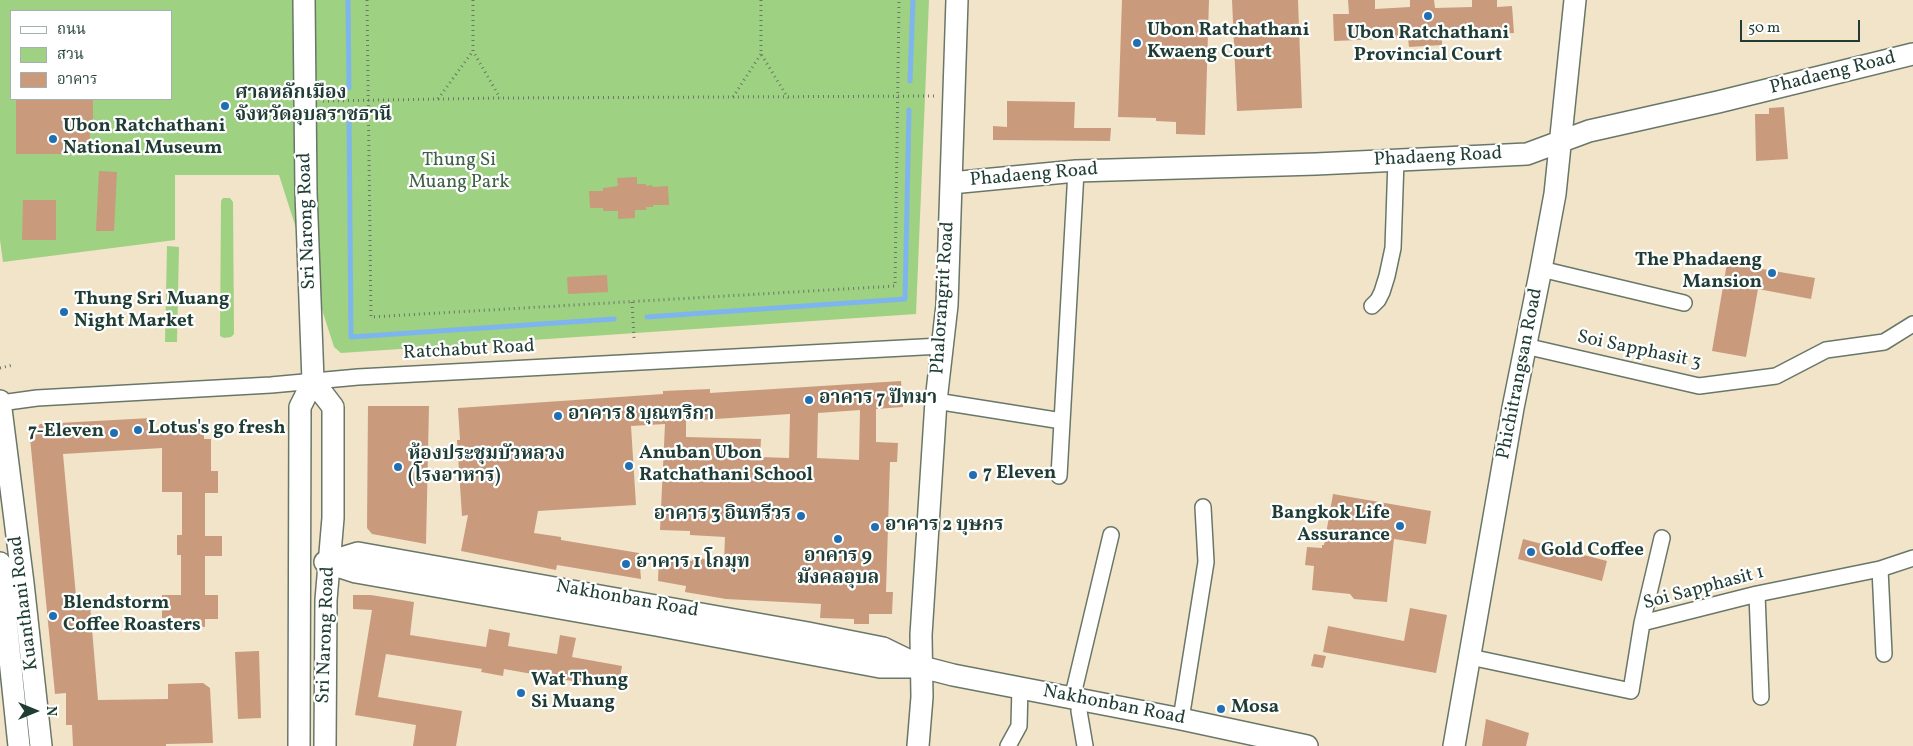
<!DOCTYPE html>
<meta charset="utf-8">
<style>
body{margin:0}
#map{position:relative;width:1913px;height:746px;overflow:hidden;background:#f2e4c9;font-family:Vollkorn,"Noto Serif Thai",serif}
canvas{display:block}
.legend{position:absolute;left:10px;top:10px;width:162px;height:90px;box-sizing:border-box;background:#fff;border:1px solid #a5b1ae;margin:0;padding:6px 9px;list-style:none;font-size:15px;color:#1f3d34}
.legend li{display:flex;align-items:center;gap:10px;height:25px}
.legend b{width:25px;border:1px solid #a5b1ae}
.north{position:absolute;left:10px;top:686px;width:50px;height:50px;-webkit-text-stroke:4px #fff;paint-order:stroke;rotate:90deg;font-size:14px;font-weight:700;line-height:20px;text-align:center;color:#1f3d34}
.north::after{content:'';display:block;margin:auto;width:18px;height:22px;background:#1f3d34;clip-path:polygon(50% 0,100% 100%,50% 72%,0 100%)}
.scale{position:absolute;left:1740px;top:20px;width:120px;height:22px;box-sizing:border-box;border:2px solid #1f3d34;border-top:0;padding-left:6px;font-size:15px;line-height:18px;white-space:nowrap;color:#1f3d34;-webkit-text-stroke:4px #fff;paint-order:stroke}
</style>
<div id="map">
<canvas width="1913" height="746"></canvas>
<ul class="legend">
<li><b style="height:6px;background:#fff"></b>ถนน</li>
<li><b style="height:14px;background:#9ed181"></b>สวน</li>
<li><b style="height:14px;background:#c99b7c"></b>อาคาร</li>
</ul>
<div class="north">N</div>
<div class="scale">50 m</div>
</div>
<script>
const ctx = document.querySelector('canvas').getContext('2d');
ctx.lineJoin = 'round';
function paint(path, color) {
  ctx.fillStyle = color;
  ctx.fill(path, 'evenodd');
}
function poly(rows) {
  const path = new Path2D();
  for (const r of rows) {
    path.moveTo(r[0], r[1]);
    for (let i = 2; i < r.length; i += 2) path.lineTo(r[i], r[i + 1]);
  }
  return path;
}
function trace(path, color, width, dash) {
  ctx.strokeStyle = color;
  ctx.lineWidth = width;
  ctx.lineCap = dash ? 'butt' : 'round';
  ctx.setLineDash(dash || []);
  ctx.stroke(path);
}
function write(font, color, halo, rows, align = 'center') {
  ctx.font = font + ' Vollkorn,"Noto Serif Thai",serif';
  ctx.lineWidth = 4.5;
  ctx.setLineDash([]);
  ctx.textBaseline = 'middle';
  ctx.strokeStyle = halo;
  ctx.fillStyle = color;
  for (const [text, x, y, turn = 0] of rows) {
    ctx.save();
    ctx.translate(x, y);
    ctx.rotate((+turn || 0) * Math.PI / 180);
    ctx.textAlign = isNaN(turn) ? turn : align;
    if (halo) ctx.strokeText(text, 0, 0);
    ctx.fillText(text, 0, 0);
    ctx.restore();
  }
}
paint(poly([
 [0,0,929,0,916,314,341,353,334,347,279,175,175,175,175,240,3,262,0,240],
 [11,11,171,11,171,99,11,99],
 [223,198,230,198,233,202,234,334,231,337,224,338,220,336,221,201],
 [167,246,179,247,177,342,165,342]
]), '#9ed181');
trace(poly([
 [348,0,349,88],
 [910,81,913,0],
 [349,116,351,337,614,319],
 [647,317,905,299,909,110]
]), '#7eb5ee', 5);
paint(poly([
 [1122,0,1209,0,1205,135,1176,134,1176,122,1156,121,1156,118,1118,117],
 [1232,0,1298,0,1302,108,1237,111],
 [1348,0,1375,0,1375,9,1410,7,1410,0,1434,0,1435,8,1472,7,1472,0,1497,0,1497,7,1512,6,1514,33,1442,36,1442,45,1409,47,1408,38,1334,41,1333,14,1349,14],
 [16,99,93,99,93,123,90,123,90,154,16,154],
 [1007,101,1075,102,1074,128,1111,128,1110,141,993,140,993,126,1007,127],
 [1784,107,1788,159,1756,161,1755,114,1769,114,1769,108],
 [99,171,117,172,114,231,96,231],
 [637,177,637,184,646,184,646,186,652,185,653,187,668,186,669,205,653,205,653,207,646,207,646,210,635,210,635,218,618,219,618,211,603,211,603,208,590,208,589,191,603,191,603,188,618,186,617,178],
 [23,200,56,200,56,240,22,240],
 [1727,263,1815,278,1811,299,1758,289,1746,357,1712,351],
 [607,275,608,292,568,294,567,277],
 [901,381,903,407,876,409,876,442,898,443,897,462,890,462,886,592,893,592,892,614,869,614,869,624,854,624,854,619,820,618,821,604,726,599,685,592,686,586,658,581,659,556,692,561,693,557,724,562,725,537,690,535,690,531,660,530,665,424,631,426,636,505,538,511,534,533,561,537,561,540,639,553,641,579,557,565,556,570,461,551,468,515,462,516,457,440,460,440,458,408,663,394,663,391,710,389,710,393],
 [860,410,859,460,817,458,818,413],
 [790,414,789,458,760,457,761,439,686,437,686,421],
 [368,406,429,406,426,544,372,534,367,528],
 [151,418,152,432,190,432,190,428,204,428,204,439,211,439,211,471,218,471,218,493,205,493,205,536,222,536,222,556,205,556,205,595,218,595,218,619,205,619,205,627,181,627,181,618,162,618,162,595,181,595,181,555,177,555,177,535,182,535,182,492,162,492,162,448,63,454,77,607,90,605,98,700,168,699,168,684,203,683,210,688,213,743,166,744,166,746,73,746,72,725,66,725,66,693,55,694,30,438,40,424],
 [1333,494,1431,511,1426,544,1394,539,1387,602,1354,599,1350,594,1312,590,1314,566,1305,565,1307,547,1322,548,1322,545,1324,545],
 [1523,539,1607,561,1602,581,1518,559],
 [353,595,371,595,414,602,410,635,486,647,489,629,510,633,508,646,557,654,560,635,576,638,572,657,622,666,618,689,504,669,503,676,481,672,482,669,386,654,378,697,462,711,456,746,413,746,416,725,355,715,372,610,353,609],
 [1410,608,1447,615,1436,673,1323,652,1328,626,1404,641],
 [259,651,261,718,238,719,235,652],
 [1314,654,1326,656,1323,668,1311,666],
 [1486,719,1529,733,1526,746,1482,746]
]), '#c99b7c');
const street = poly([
 [1541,269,1684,303],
 [1372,306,1378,300,1382,292,1387,276,1393,248,1396,160],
 [1525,346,1699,386,1776,376,1826,350,1884,342,1913,324],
 [936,401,1062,421],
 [0,403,37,398,271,385,358,377,941,346],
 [1059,476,1076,171],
 [1880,569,1884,654],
 [1757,594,1761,697],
 [1642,623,1662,538],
 [1470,657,1631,691,1642,623,1757,594,1880,569,1913,558],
 [1072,699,1111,535],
 [1080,700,1079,711,1085,746],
 [1181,719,1206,562,1203,507],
 [1008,746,1019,726,1020,687]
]);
const secondary = poly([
 [951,183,1076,171,1316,164,1527,154,1589,131,1718,102,1913,54],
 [313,381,333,407,333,518,326,600,325,746],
 [0,401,23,583,41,746],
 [325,562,356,572,656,625,880,667,916,667],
 [329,562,358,553,808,633,883,648,922,667,953,675,1181,719,1307,746],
 [0,563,19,746],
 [299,746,300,407,313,381,306,192,304,0],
 [918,746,922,697,921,635,936,401,947,305,957,0],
 [1454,746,1513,408,1541,269,1555,194,1575,0]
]);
trace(street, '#697768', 18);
trace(secondary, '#697768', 24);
trace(poly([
 [367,0,371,317,895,286,899,0],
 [473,0,473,51,500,98],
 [761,0,761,54,788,98],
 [733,97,761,54],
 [438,99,473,51],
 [323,101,500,98,936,96],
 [632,302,634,338],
 [0,368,13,365]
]), '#697768', 3, [1, 4]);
trace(street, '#fff', 15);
trace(secondary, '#fff', 21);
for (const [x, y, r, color] of [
 [1428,16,5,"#1f6fb2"],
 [1137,43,5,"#1f6fb2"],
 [225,106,5,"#1f6fb2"],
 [53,139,5,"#1f6fb2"],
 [1772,273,5,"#1f6fb2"],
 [64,312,5,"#1f6fb2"],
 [809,400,5,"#1f6fb2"],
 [558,416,5,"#1f6fb2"],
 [138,430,5,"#1f6fb2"],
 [114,433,5,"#1f6fb2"],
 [629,466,5,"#1f6fb2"],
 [398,467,5,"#1f6fb2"],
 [973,475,5,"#1f6fb2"],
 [801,516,5,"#1f6fb2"],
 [1400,526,5,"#1f6fb2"],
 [875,527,5,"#1f6fb2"],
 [838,539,5,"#1f6fb2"],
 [1531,552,5,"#1f6fb2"],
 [626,564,5,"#1f6fb2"],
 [53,616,5,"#1f6fb2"],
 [521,693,5,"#1f6fb2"],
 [1221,709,5,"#1f6fb2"]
]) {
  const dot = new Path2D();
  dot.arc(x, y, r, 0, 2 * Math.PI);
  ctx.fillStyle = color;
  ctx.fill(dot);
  trace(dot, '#fff', 2);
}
write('bold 19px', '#1f3d34', '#fff', [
 ["Ubon Ratchathani",1147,32],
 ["Kwaeng Court",1147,54],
 ["Ubon Ratchathani",1428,35,"center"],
 ["Provincial Court",1428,57,"center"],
 ["ศาลหลักเมือง",235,95],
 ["จังหวัดอุบลราชธานี",235,117],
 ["Ubon Ratchathani",63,128],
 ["National Museum",63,150],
 ["The Phadaeng",1762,262,"right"],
 ["Mansion",1762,284,"right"],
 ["Thung Sri Muang",74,301],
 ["Night Market",74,323],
 ["อาคาร 7 ปัทมา",819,400],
 ["อาคาร 8 บุณฑริกา",568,416],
 ["Lotus's go fresh",148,430],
 ["7-Eleven",104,433,"right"],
 ["Anuban Ubon",639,455],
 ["Ratchathani School",639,477],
 ["ห้องประชุมบัวหลวง",408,456],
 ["(โรงอาหาร)",408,478],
 ["7 Eleven",983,475],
 ["Bangkok Life",1390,515,"right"],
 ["Assurance",1390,537,"right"],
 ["อาคาร 3 อินทรีวร",791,516,"right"],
 ["อาคาร 2 บุษกร",885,527],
 ["Gold Coffee",1541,552],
 ["อาคาร 9",838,558,"center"],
 ["มังคลอุบล",838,580,"center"],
 ["อาคาร 1 โกมุท",636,564],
 ["Blendstorm",63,605],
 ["Coffee Roasters",63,627],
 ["Wat Thung",531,682],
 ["Si Muang",531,704],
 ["Mosa",1231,709]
], 'left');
write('19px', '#1f3d34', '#fff', [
 ["Phadaeng Road",1833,74,-14],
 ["Phadaeng Road",1438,158,-3],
 ["Phadaeng Road",1034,176,-5],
 ["Sri Narong Road",308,221,-92],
 ["Phalorangrit Road",944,298,-86],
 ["Ratchabut Road",469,351,-3],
 ["Soi Sapphasit 3",1639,351,12],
 ["Phichitrangsan Road",1521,374,-79],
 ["Soi Sapphasit 1",1704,589,-15],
 ["Nakhonban Road",627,600,10],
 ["Kuanthani Road",25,603,-97],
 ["Sri Narong Road",327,635,-88],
 ["Nakhonban Road",1114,706,11]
]);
write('19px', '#3f6247', '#fff', [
 ["Thung Si",459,162],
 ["Muang Park",459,184]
]);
</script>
